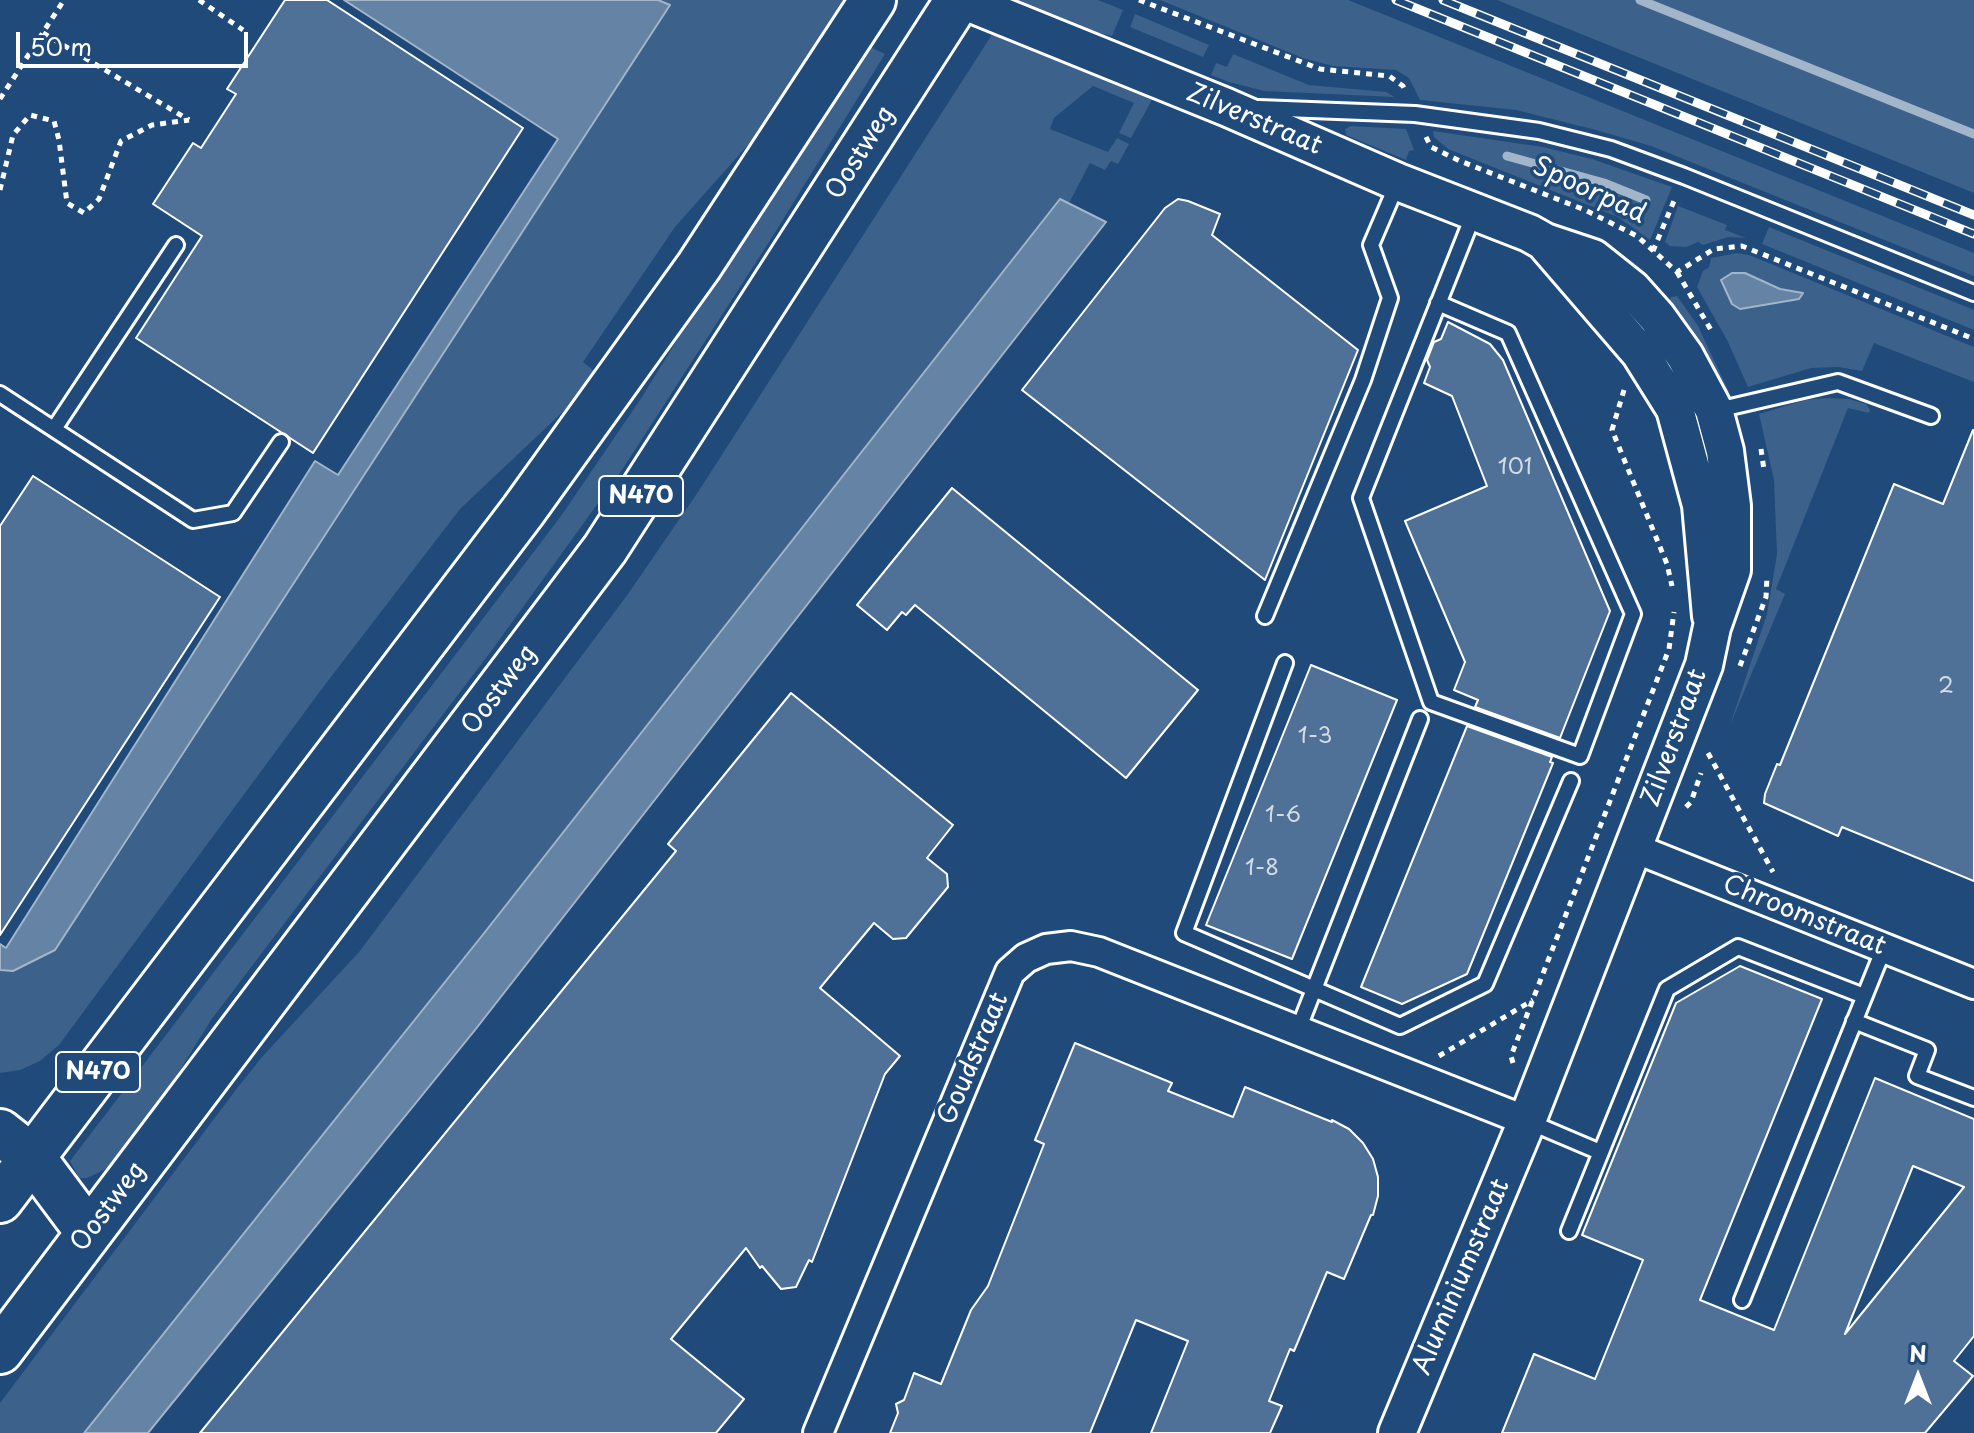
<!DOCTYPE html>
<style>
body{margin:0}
#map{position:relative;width:1974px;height:1433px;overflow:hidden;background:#1f4a7a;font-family:"Playpen Sans",sans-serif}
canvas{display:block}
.north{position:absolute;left:1878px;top:1337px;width:80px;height:80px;-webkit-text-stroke:6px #1f4a7a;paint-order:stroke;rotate:0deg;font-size:22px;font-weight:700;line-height:32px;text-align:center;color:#fff}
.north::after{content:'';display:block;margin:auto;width:28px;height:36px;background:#fff;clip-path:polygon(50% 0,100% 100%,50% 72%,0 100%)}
.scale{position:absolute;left:16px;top:32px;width:232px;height:36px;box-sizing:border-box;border:4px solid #fff;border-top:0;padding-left:10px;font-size:24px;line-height:28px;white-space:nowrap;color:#fff;-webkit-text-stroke:6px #1f4a7a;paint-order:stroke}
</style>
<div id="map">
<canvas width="1974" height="1433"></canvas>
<div class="north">N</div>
<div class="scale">50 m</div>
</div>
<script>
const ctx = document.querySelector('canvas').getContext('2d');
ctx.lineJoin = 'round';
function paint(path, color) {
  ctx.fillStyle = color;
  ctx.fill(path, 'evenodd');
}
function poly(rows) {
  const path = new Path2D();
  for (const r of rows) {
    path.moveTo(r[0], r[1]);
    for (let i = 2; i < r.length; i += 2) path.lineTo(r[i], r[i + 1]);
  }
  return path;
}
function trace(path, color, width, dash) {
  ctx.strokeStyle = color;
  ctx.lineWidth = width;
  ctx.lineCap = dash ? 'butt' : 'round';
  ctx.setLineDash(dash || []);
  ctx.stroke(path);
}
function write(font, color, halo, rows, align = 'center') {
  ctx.font = font + ' "Playpen Sans",sans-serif';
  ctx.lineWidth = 7;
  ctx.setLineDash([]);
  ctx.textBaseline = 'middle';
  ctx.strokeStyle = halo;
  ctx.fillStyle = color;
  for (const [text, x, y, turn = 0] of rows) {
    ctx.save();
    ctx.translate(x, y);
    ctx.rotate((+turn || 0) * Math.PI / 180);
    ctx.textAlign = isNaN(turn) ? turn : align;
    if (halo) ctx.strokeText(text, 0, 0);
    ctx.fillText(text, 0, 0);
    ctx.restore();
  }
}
paint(poly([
 [658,0,844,0,794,93,675,227,583,362,598,374,586,390,460,509,324,686,59,1045,40,1061,20,1070,0,1073,0,970,14,971,93,894,670,6],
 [1014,0,1098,0,1123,10,1112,36,1086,30],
 [1160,0,1348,0,1974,253,1974,276,1651,146,1596,130,1516,110,1420,100,1409,78,1396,70,1333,66,1303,58],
 [1497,0,1974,0,1974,193],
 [1135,14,1209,45,1203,57,1130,27],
 [993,33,1153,98,1131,138,1119,133,1134,103,1093,86,1054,118,1050,129,1108,152,1117,138,1129,144,1118,164,1111,161,1105,170,1090,163,1069,203,1060,200,485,932,84,1433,0,1433,0,1403,238,1087,262,1057,359,952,628,594,698,492],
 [866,45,885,54,771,239,622,470,492,650,211,1020,136,1141,124,1155,104,1170,87,1178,79,1178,70,1161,561,516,642,397,744,231],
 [1233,54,1309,85,1386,92,1395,97,1264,91,1229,82,1211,75,1216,63,1227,67],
 [1351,126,1406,129,1414,150,1409,151,1406,160,1346,135,1345,129],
 [1433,131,1543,147,1592,159,1672,187,1650,240,1618,217,1448,149,1434,137],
 [1678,206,1727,225,1725,230,1746,238,1728,237,1703,245,1698,242,1686,247,1670,246,1665,242],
 [1769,227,1974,310,1974,330,1762,244],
 [1737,253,1749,255,1974,347,1974,382,1874,343,1862,371,1838,367,1811,368,1748,387,1727,340,1697,287,1703,271,1709,267,1711,258],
 [1677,296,1698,326,1729,392,1722,391,1666,309,1671,297],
 [1826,398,1849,399,1866,404,1870,410,1869,413,1848,408,1776,589,1785,594,1730,725,1767,614,1777,554,1774,480,1759,414,1805,400]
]), '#3c618b');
const water = poly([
 [344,0,658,0,670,5,55,950,13,971,0,970,0,944,6,948,315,461,338,475,558,139,344,0],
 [1060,199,1106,222,475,1030,148,1433,84,1433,485,932,1060,199],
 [1732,273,1745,273,1780,289,1803,293,1799,299,1740,309,1732,304,1721,280,1732,273]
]);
paint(water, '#6583a4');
trace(water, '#a3b5c8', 2);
trace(poly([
 [1640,0,1974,134],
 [1507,156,1604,183,1646,200]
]), '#a3b5c8', 9);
const building = poly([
 [285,0,327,0,523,128,313,453,136,338,202,236,153,204,193,143,201,148,236,94,227,89,285,0],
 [1178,199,1188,201,1220,214,1212,235,1358,350,1265,580,1022,390,1165,208,1178,199],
 [1448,322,1490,344,1503,360,1610,611,1560,738,1475,707,1478,700,1454,690,1465,662,1405,521,1487,486,1452,396,1424,383,1430,367,1427,360,1434,342,1441,339,1448,322],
 [1973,430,1974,430,1974,881,1842,827,1838,836,1764,803,1765,794,1777,764,1780,765,1894,484,1943,504,1973,430],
 [33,476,220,597,0,935,0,526,33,476],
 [952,488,1198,690,1126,778,915,605,906,615,902,612,887,630,857,605,952,488],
 [1311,665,1397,700,1292,959,1206,925,1311,665],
 [791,693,953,825,927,858,947,874,948,887,906,938,893,939,874,923,820,988,900,1056,885,1074,812,1262,809,1260,796,1287,781,1289,762,1266,760,1268,746,1248,671,1339,744,1399,716,1433,200,1433,676,851,668,844,791,693],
 [1467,726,1552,757,1550,762,1553,763,1467,974,1402,1004,1361,987,1467,726],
 [1740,966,1822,999,1700,1300,1774,1330,1875,1078,1974,1119,1974,1336,1954,1361,1973,1376,1925,1433,1502,1433,1534,1354,1595,1379,1643,1260,1582,1235,1676,1003,1740,966],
 [1913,1166,1964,1187,1845,1334,1913,1166],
 [1075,1043,1172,1083,1168,1091,1233,1117,1245,1087,1332,1122,1332,1120,1349,1129,1363,1143,1373,1159,1378,1177,1378,1196,1373,1215,1371,1215,1344,1279,1327,1272,1294,1351,1290,1349,1269,1401,1282,1406,1270,1433,1151,1433,1188,1341,1136,1320,1090,1433,890,1433,898,1413,896,1404,904,1400,914,1373,941,1384,971,1310,988,1286,1044,1144,1035,1140,1075,1043]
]);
paint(building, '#507197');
trace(building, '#fff', 2);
const service = poly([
 [1259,108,1415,114,1539,131,1611,149,1684,176,1974,293],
 [1438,303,1508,333,1633,614,1580,756,1431,702,1361,498,1475,211],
 [0,394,193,520,233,513,281,442],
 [1713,411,1838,382,1931,416],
 [54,429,176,245],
 [1265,616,1363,380,1390,298,1371,245,1398,182],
 [1285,663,1184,933,1400,1026,1485,984,1571,781],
 [1854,1021,1927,1050,1917,1076,1974,1098],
 [1298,1030,1420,719],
 [1527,1121,1600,1152],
 [1569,1231,1667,989,1738,947,1864,996],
 [1742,1300,1884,948]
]);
const minor = poly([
 [1634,848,1974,984],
 [818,1433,1010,972,1026,958,1046,949,1071,946,1099,952,1527,1121]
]);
const tertiary = poly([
 [962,0,1226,107,1398,182,1529,233,1545,242,1593,258,1632,289,1657,317,1685,356,1714,410,1725,451,1732,506,1732,570,1712,627,1704,665,1527,1121,1397,1433],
 [1546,244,1640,353,1675,409,1701,505,1711,616]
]);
const primary = poly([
 [0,1132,33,1158,89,1233],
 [0,1200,523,511,699,266,873,0],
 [0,1351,605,549,958,0]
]);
trace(service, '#fff', 20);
trace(minor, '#fff', 34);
trace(tertiary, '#fff', 42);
trace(primary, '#fff', 50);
trace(poly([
 [199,0,243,30],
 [1139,0,1320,69,1389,76,1403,86,1406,92],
 [43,33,189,120],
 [0,99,64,0],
 [1426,137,1431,147,1460,161,1585,210,1637,236,1677,272,1714,249,1742,246,1974,339],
 [0,190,13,135,30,115,54,121,59,140,67,203,84,213,99,199,121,141,152,125,189,120],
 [1653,251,1676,196],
 [1677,272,1711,330],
 [1624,390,1612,430,1667,564,1672,586],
 [1761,449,1764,470],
 [1740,666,1766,597,1767,576],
 [1708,753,1773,872],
 [1686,807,1691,802,1701,773],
 [1439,1056,1533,1000],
 [1513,1063,1511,1056,1669,649,1674,612]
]), '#fff', 5, [6, 6]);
trace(service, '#1f4a7a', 14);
trace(minor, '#1f4a7a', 28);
trace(tertiary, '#1f4a7a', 36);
trace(primary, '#1f4a7a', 44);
const rail = poly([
 [1396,0,1974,234],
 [1443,0,1974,215]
]);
trace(rail, '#fff', 9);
trace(rail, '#1f4a7a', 6, [18]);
write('22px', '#d3dce5', null, [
 ["101",1515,468],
 ["2",1946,687],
 ["1-3",1315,737],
 ["1-6",1283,816],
 ["1-8",1262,869]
]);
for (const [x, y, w] of [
 [641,496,84],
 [98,1072,84]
]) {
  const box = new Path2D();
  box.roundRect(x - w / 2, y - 20, w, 40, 6);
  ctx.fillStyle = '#1f4a7a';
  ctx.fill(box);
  trace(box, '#fff', 2);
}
write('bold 24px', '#fff', null, [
 ["N470",641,496],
 ["N470",98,1072]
]);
write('26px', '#fff', '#1f4a7a', [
 ["Zilverstraat",1254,120,23],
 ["Oostweg",861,153,-58],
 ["Spoorpad",1589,191,25],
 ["Oostweg",500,690,-53],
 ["Zilverstraat",1675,738,-70],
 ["Chroomstraat",1804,916,22],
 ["Goudstraat",974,1059,-67],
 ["Oostweg",109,1207,-53],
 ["Aluminiumstraat",1462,1277,-67]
]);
</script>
